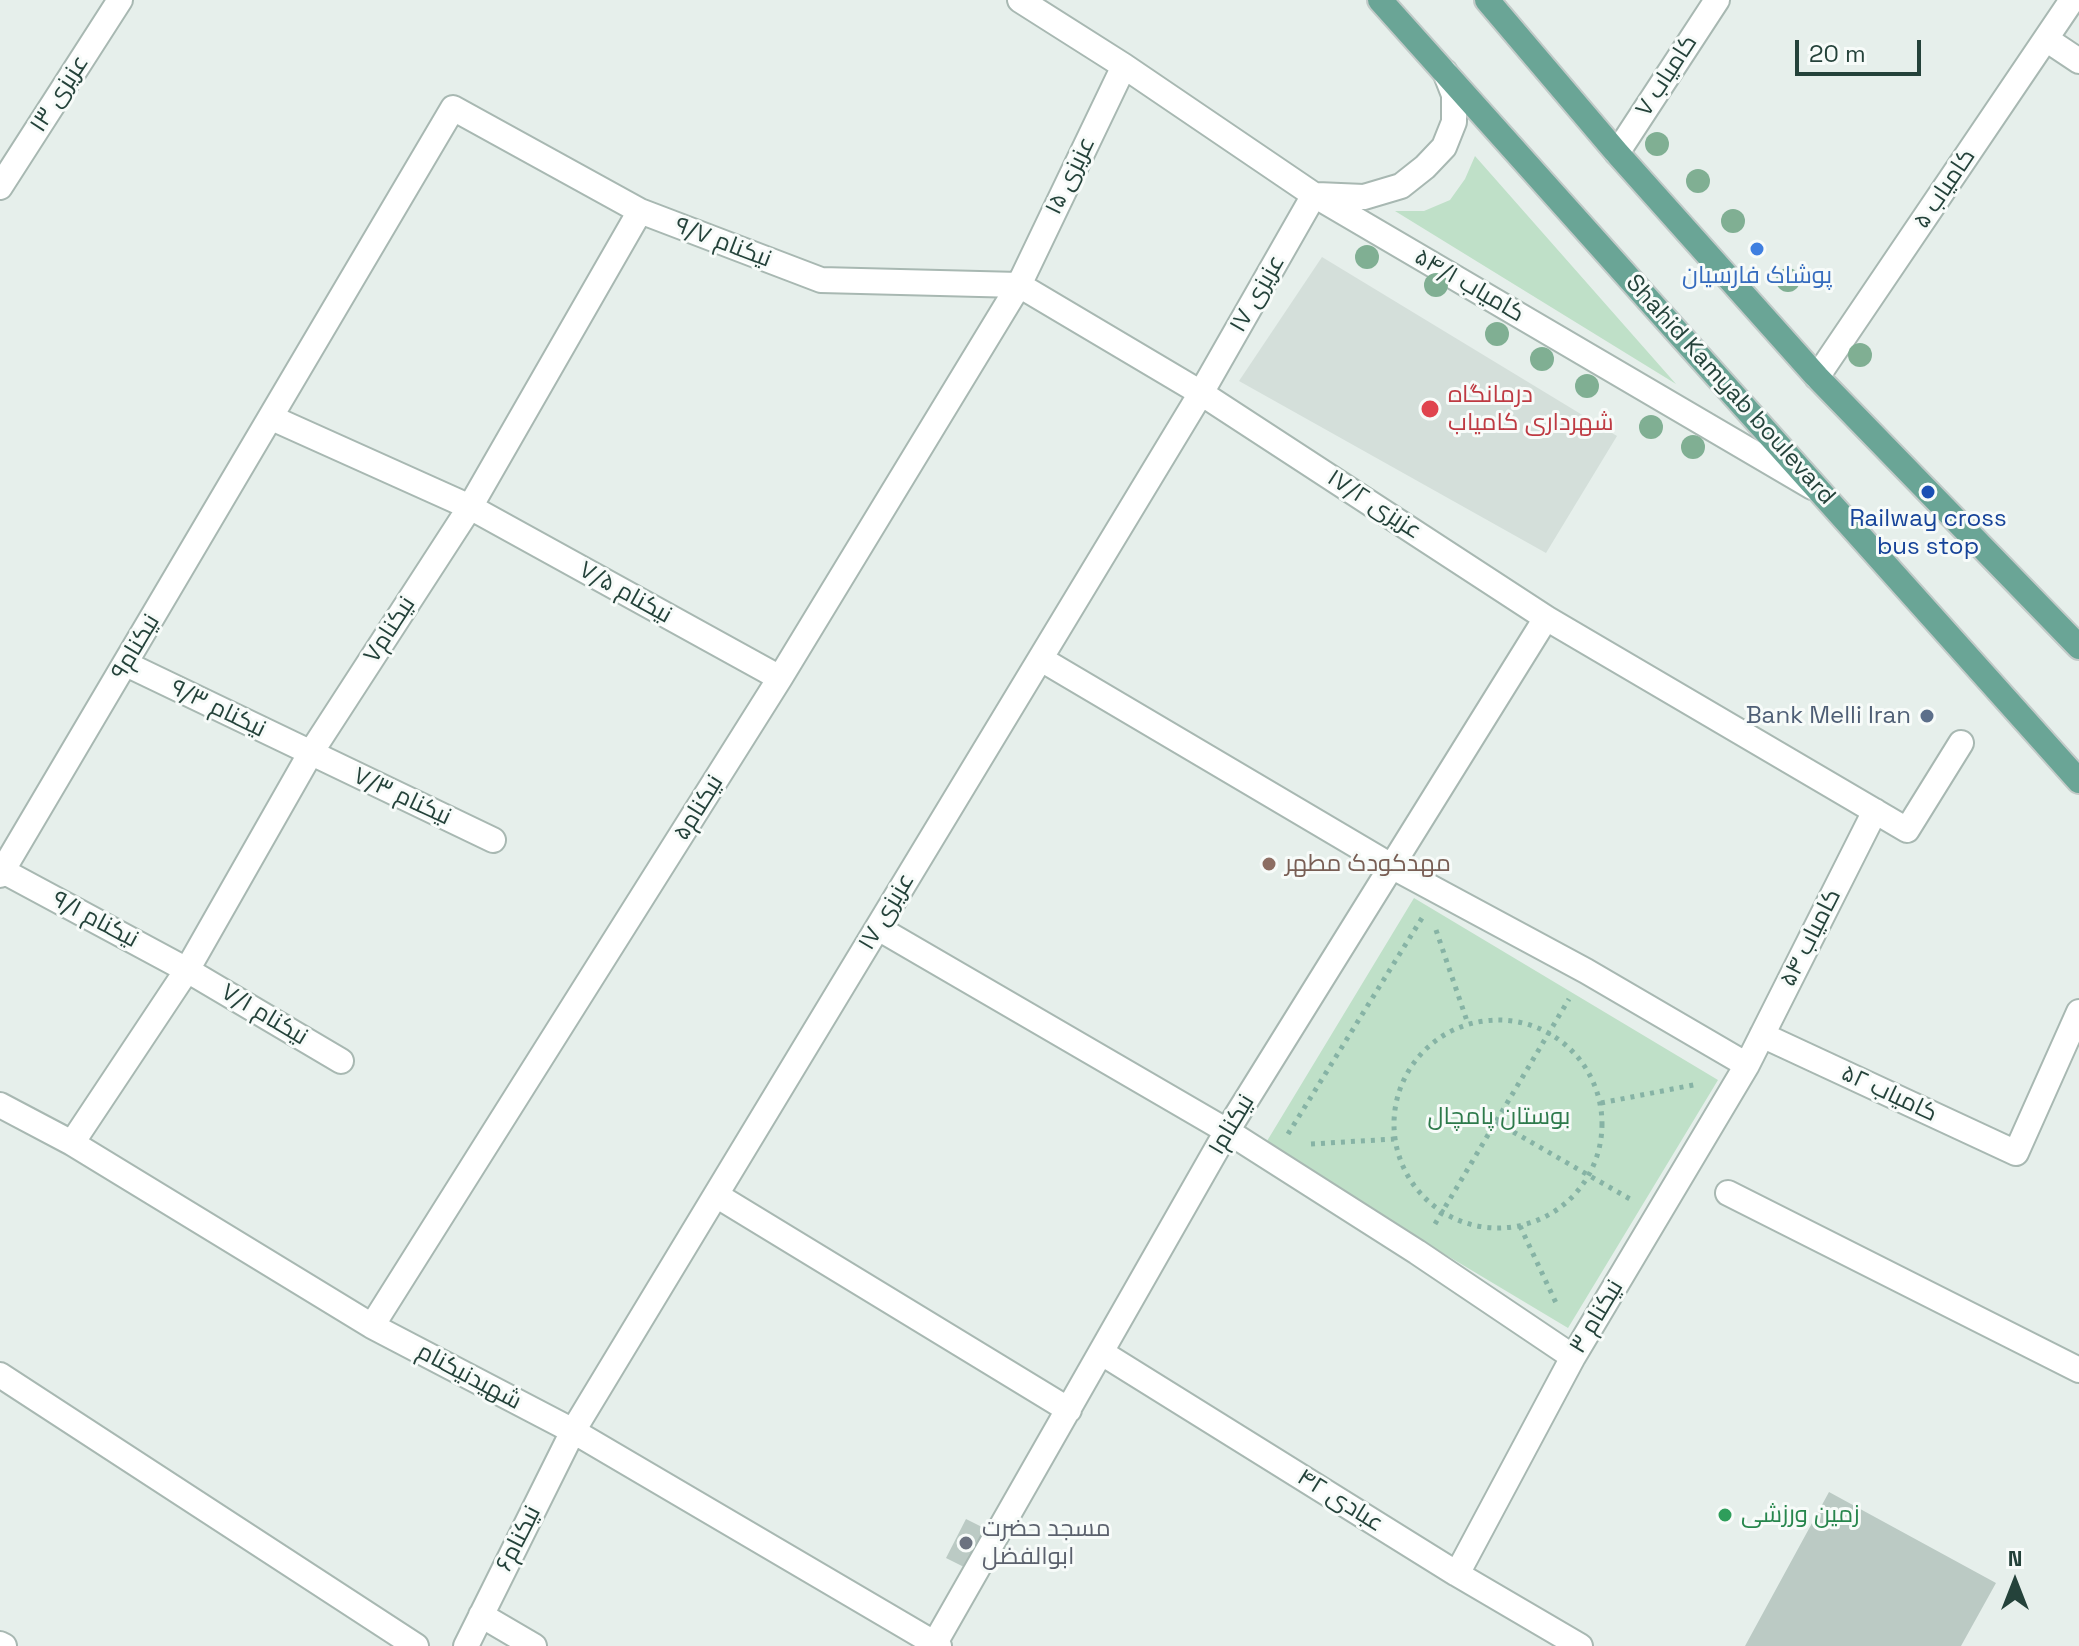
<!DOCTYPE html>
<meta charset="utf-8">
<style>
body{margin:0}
#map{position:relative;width:2079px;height:1646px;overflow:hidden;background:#e6efeb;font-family:"Space Grotesk",sans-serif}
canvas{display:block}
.north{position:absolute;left:1975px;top:1542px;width:80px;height:80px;-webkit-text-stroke:6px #f7fbf9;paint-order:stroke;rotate:0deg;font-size:22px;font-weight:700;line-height:32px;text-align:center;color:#24423a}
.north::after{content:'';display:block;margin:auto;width:28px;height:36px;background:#24423a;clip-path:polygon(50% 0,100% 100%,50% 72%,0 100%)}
.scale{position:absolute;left:1795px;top:40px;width:126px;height:36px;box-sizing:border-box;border:4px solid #24423a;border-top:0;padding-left:10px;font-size:24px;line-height:28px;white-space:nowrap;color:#24423a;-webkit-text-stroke:6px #f7fbf9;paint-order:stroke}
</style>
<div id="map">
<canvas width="2079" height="1646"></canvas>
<div class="north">N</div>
<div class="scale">20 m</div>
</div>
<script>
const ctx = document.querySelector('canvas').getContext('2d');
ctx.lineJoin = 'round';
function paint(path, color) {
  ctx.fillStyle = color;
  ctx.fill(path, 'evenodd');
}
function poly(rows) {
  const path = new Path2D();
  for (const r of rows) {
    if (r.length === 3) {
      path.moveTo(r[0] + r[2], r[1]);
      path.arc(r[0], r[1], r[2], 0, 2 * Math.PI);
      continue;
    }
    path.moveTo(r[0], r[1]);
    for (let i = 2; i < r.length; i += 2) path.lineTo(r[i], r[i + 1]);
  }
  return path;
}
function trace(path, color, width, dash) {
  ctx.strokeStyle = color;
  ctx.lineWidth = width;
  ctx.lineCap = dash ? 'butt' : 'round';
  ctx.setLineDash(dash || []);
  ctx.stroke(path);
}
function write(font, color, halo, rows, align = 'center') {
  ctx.font = font + ' "Space Grotesk",Cairo,sans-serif';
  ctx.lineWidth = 6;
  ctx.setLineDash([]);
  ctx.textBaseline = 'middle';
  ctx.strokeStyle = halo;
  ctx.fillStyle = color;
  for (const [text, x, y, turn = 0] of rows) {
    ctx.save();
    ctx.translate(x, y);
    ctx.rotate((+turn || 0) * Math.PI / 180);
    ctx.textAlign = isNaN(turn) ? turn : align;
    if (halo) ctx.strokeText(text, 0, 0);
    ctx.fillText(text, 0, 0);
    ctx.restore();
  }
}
paint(poly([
 [1322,257,1617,436,1546,553,1239,381]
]), '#d4dfda');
paint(poly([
 [1475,156,1676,384,1395,211,1424,211,1450,200,1465,179],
 [1414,898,1718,1080,1568,1328,1264,1146]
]), '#bfe0c8');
paint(poly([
 [1829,1492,1996,1583,1961,1646,1745,1646],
 [966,1519,986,1529,966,1568,946,1558]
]), '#bbcac4');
const minor = poly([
 [1020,0,1124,66,1314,195,1812,487],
 [2046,39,2079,61],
 [1617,153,1717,0],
 [0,187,120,0],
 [1317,195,1364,197,1401,186,1425,167,1444,147,1454,122,1454,95,1445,72],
 [1817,377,2072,0],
 [272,418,470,507,780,678],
 [1041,659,1393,867,1586,971,1747,1065],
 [126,664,493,840],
 [3,871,187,970,341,1061],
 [0,875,453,108,640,211,821,280,1019,285,1201,393,1546,618,1907,830,1961,743],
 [878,928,1227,1131,1417,1252,1573,1357],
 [1762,1035,2016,1153,2079,1012],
 [0,1105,72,1143,372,1326,573,1431,939,1646],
 [72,1143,187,970,310,754,470,507,640,211],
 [1728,1193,2079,1370],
 [716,1195,1069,1410],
 [372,1326,780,678,1019,285,1124,66],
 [1102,1353,1457,1574,1580,1646],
 [0,1375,416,1646],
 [1457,1574,1573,1357,1747,1065,1875,811],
 [481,1615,534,1646],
 [935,1643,1227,1131,1546,618],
 [0,1644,4,1646],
 [466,1646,573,1431,1201,393,1314,195]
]);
const major = poly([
 [1380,0,2079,781],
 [1487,0,1617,153,1817,377,2079,647]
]);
trace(minor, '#a8b8b2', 28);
trace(major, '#c2cac8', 28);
trace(poly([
 [1436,930,1468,1024],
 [1498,1124,104],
 [1601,1103,1698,1084],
 [1496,1122,1630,1199],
 [1288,1134,1422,918],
 [1311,1144,1394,1139],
 [1435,1224,1569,999],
 [1520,1226,1557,1305]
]), '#86b3a5', 5, [4, 6]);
trace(minor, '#fff', 24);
trace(major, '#6aa596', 24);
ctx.fillStyle = '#80af93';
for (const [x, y] of [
 [1657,144],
 [1698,181],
 [1733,221],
 [1367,257],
 [1788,280],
 [1436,285],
 [1497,334],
 [1860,355],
 [1542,359],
 [1587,386],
 [1651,427],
 [1693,447]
]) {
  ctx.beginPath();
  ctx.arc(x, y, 12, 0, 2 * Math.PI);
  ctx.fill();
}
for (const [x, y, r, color] of [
 [1757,249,8,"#3f7fe0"],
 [1430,409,10,"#e0444e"],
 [1928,492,8,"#1a4fb4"],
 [1927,716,8,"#5c6f8a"],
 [1269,864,8,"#8d6e63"],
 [1725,1515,8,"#2e9e5b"],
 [966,1543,8,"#6b7280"]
]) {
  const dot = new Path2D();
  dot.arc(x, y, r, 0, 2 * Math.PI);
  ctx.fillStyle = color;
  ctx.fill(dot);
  trace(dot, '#f7fbf9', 3);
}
write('24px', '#24423a', '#f7fbf9', [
 ["کامیاب ۷",1667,76,-57],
 ["عزیزی ۱۳",60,94,-57],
 ["عزیزی ۱۵",1071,176,-64],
 ["کامیاب ۵",1945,189,-56],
 ["نیکنام ۹/۷",723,243,21],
 ["کامیاب ۵۴/۱",1469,286,30],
 ["عزیزی ۱۷",1258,294,-60],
 ["Shahid Kamyab boulevard",1730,390,48],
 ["عزیزی ۱۷/۲",1374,505,33],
 ["نیکنام ۷/۵",625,593,29],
 ["نیکنام۷",390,630,-57],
 ["نیکنام۹",136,647,-59],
 ["نیکنام ۹/۳",218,709,26],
 ["نیکنام ۷/۳",402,797,25],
 ["نیکنام۵",699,808,-58],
 ["عزیزی ۱۷",887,912,-59],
 ["نیکنام ۹/۱",95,920,28],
 ["کامیاب ۵۴",1811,938,-63],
 ["نیکنام ۷/۱",264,1015,31],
 ["کامیاب ۵۲",1889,1094,25],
 ["نیکنام۱",1232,1125,-59],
 ["نیکنام ۳",1597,1317,-59],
 ["شهیدنیکنام",469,1377,28],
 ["عبادی ۴۲",1340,1501,32],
 ["نیکنام۶",519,1539,-63]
]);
write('24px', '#366cbe', '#f7fbf9', [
 ["پوشاک فارسیان",1757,276]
]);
write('24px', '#be3a42', '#f7fbf9', [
 ["درمانگاه",1448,395],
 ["شهرداری کامیاب",1448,423]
], 'left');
write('24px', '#164399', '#f7fbf9', [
 ["Railway cross",1928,519],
 ["bus stop",1928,547]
]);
write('24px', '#4e5e75', '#f7fbf9', [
 ["Bank Melli Iran",1911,716]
], 'right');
write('24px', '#785e54', '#f7fbf9', [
 ["مهدکودک مطهر",1285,864]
], 'left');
write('24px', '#2d7a4b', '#f7fbf9', [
 ["بوستان پامچال",1499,1117]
]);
write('24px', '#27864d', '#f7fbf9', [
 ["زمین ورزشی",1741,1515]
], 'left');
write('24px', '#5b616d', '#f7fbf9', [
 ["مسجد حضرت",982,1529],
 ["ابوالفضل",982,1557]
], 'left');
</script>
